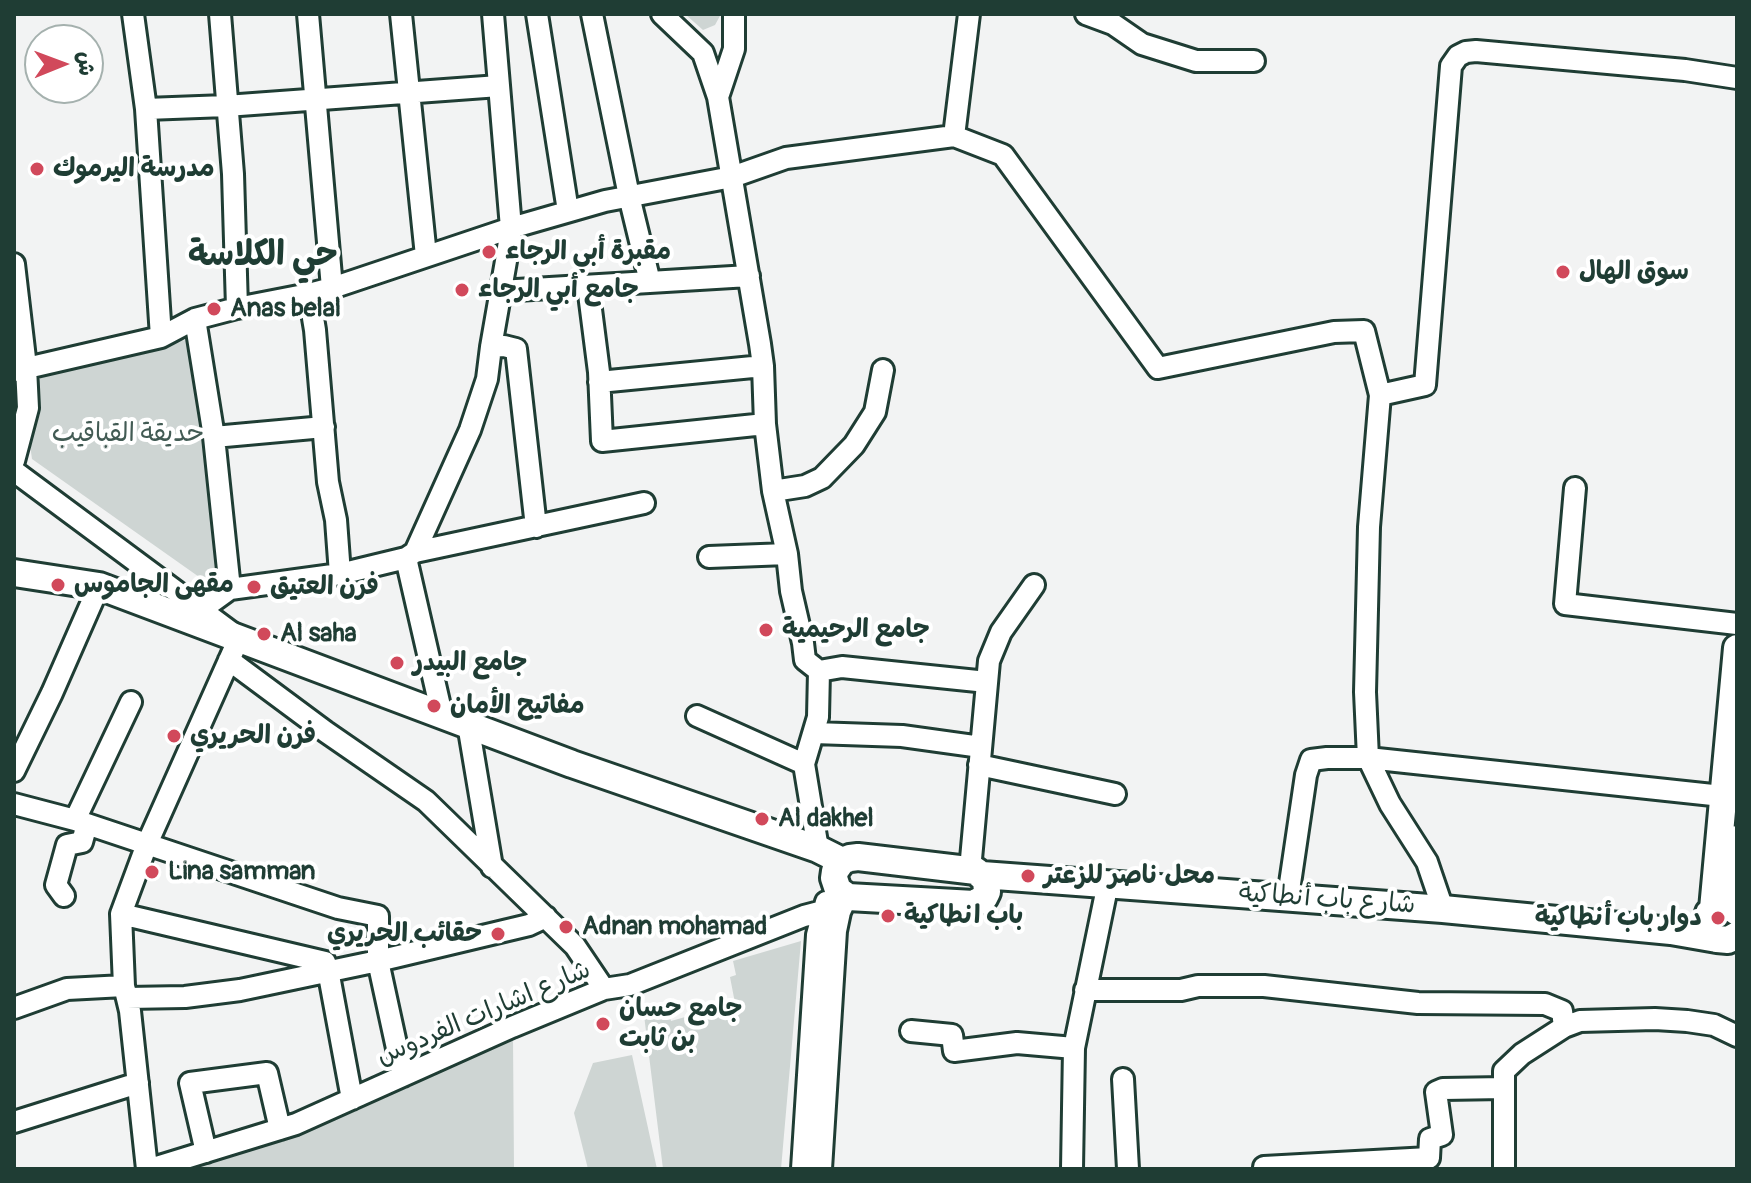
<!DOCTYPE html>
<meta charset="utf-8">
<style>
body{margin:0}
#map{position:relative;width:1751px;height:1183px;overflow:hidden;background:#f2f3f3;font-family:Pangolin,"Playpen Sans Arabic",sans-serif}
canvas{display:block}
.frame{position:absolute;inset:0;border:16px solid #1f3d34;pointer-events:none}
.north{position:absolute;left:24px;top:24px;width:80px;height:80px;box-sizing:border-box;background:#fff;border:2px solid #a5b1ae;border-radius:50%;rotate:89deg;font-size:22px;font-weight:700;line-height:32px;text-align:center;color:#1f3d34}
.north::after{content:'';display:block;margin:auto;width:28px;height:36px;background:#d1495b;clip-path:polygon(50% 0,100% 100%,50% 72%,0 100%)}
</style>
<div id="map">
<canvas width="1751" height="1183"></canvas>
<div class="frame"></div>
<div class="north">ش</div>
</div>
<script>
const ctx = document.querySelector('canvas').getContext('2d');
ctx.lineJoin = 'round';
function paint(path, color) {
  ctx.fillStyle = color;
  ctx.fill(path, 'evenodd');
}
function poly(rows) {
  const path = new Path2D();
  for (const r of rows) {
    path.moveTo(r[0], r[1]);
    for (let i = 2; i < r.length; i += 2) path.lineTo(r[i], r[i + 1]);
  }
  return path;
}
function trace(path, color, width, dash) {
  ctx.strokeStyle = color;
  ctx.lineWidth = width;
  ctx.lineCap = dash ? 'butt' : 'round';
  ctx.setLineDash(dash || []);
  ctx.stroke(path);
}
function write(font, color, halo, rows, align = 'center') {
  ctx.font = font + ' Pangolin,"Playpen Sans Arabic",sans-serif';
  ctx.lineWidth = 8;
  ctx.setLineDash([]);
  ctx.textBaseline = 'middle';
  ctx.strokeStyle = halo;
  ctx.fillStyle = color;
  for (const [text, x, y, turn = 0] of rows) {
    ctx.save();
    ctx.translate(x, y);
    ctx.rotate((+turn || 0) * Math.PI / 180);
    ctx.textAlign = isNaN(turn) ? turn : align;
    if (halo) ctx.strokeText(text, 0, 0);
    ctx.fillText(text, 0, 0);
    ctx.restore();
  }
}
paint(poly([
 [685,14,721,14,715,25,703,30],
 [185,340,195,345,220,574,213,582,202,579,32,459,30,445,41,410,38,387,40,377],
 [801,941,781,1169,663,1169,644,1015,654,1005,667,1007,671,1021,735,1003,730,977,736,975,733,961],
 [513,1038,514,1169,175,1169,351,1113],
 [632,1055,657,1169,588,1169,574,1113,593,1063]
]), '#ced5d3');
const minor = poly([
 [133,14,146,109,161,337],
 [220,14,233,174,237,308],
 [308,14,332,288],
 [401,14,426,256],
 [537,14,568,211],
 [592,14,629,196,650,282],
 [662,14,703,53,718,97,760,344,763,366,765,424,773,491,787,554,791,591,803,643,805,660,819,671,818,717,804,764,818,849],
 [969,14,954,136,1003,155,1158,368,1334,332,1364,331,1380,395,1369,527,1365,692,1368,758,1390,804,1427,862,1443,909],
 [1086,14,1113,24,1142,44,1196,61,1254,61],
 [718,97,734,49,734,14],
 [146,109,226,106,499,86],
 [14,264,26,367,28,408,14,461],
 [588,286,599,372,602,441,765,424],
 [500,291,749,276],
 [309,294,315,330,328,482,336,520,340,574],
 [195,319,214,437,230,589],
 [491,347,504,346,516,349,536,527],
 [14,371,161,337,195,319,237,308,309,294,332,288,511,228,605,201,732,177,786,158,954,136],
 [599,382,763,366],
 [1380,395,1425,385,1451,66,1458,56,1466,52,1476,51,1685,70,1737,78],
 [214,437,324,427],
 [14,471,239,638,147,844,121,914,124,986,130,1011,147,1169],
 [1575,488,1565,604,1737,624],
 [773,491,805,486,822,478,854,445,875,412,883,370],
 [415,552,470,430,487,379,491,347,506,261,511,228,493,14],
 [709,557,787,554],
 [406,558,442,715],
 [201,610,230,589,340,574,406,558,415,552,644,503],
 [229,660,326,732,426,801,575,946,604,989],
 [819,671,842,667,987,682],
 [697,716,804,764],
 [468,724,492,867],
 [814,733,902,736,981,747],
 [979,765,1115,794],
 [14,771,52,693,99,586],
 [14,804,75,820,338,908,378,916,378,961,403,1076],
 [75,820,131,702],
 [970,870,989,661,1001,632,1034,585],
 [64,896,56,885,67,845,82,842,87,824],
 [1288,897,1306,775,1311,760,1327,758,1368,758,1722,796],
 [121,914,325,962,328,970,352,1099],
 [1085,990,1181,990,1198,986,1264,986,1418,1003,1545,1004,1562,1011,1564,1027],
 [127,998,185,997,240,990,378,961,529,925,546,917],
 [14,1008,67,989,124,986],
 [911,1031,952,1035,954,1051,1017,1043,1074,1048],
 [1123,1079,1128,1169],
 [14,1122,138,1083],
 [206,1152,190,1083,267,1073,280,1129],
 [150,1169,296,1124,512,1027,604,989,630,985,804,916,823,911,840,912],
 [802,1169,817,935,826,902],
 [821,1169,836,931,840,912,844,903],
 [1072,1169,1074,1048,1108,883],
 [1264,1169,1264,1167,1429,1158,1430,1139,1442,1135,1436,1092,1443,1089,1504,1088],
 [1504,1169,1504,1071,1522,1054,1564,1027,1580,1021,1655,1019,1687,1021,1714,1025,1737,1036]
]);
const major = poly([
 [14,573,99,586,572,764,818,849,842,861],
 [858,857,976,871,986,880,987,892,984,898,974,904,848,897,838,890,834,878,835,871,842,861,850,858,858,857],
 [982,875,1443,909,1671,931,1717,939],
 [1713,909,1737,648],
 [1735,909,1734,861,1737,839],
 [1737,912,1730,907,1718,906,1709,913,1706,925,1711,936,1717,939,1728,940,1737,935]
]);
trace(minor, '#1f3d34', 26);
trace(major, '#1f3d34', 32);
trace(minor, '#fff', 20);
trace(major, '#fff', 26);
for (const [x, y, r, color] of [
 [37,169,8,"#d1495b"],
 [489,252,8,"#d1495b"],
 [1563,272,8,"#d1495b"],
 [462,290,8,"#d1495b"],
 [214,309,8,"#d1495b"],
 [58,585,8,"#d1495b"],
 [254,587,8,"#d1495b"],
 [766,630,8,"#d1495b"],
 [264,634,8,"#d1495b"],
 [397,663,8,"#d1495b"],
 [434,706,8,"#d1495b"],
 [174,736,8,"#d1495b"],
 [762,819,8,"#d1495b"],
 [152,872,8,"#d1495b"],
 [1028,876,8,"#d1495b"],
 [888,916,8,"#d1495b"],
 [1718,918,8,"#d1495b"],
 [566,927,8,"#d1495b"],
 [498,934,8,"#d1495b"],
 [603,1024,8,"#d1495b"]
]) {
  const dot = new Path2D();
  dot.arc(x, y, r, 0, 2 * Math.PI);
  ctx.fillStyle = color;
  ctx.fill(dot);
  trace(dot, '#fff', 3);
}
write('bold 26px', '#1f3d34', '#fff', [
 ["مدرسة اليرموك",53,169],
 ["مقبرة أبي الرجاء",505,252],
 ["سوق الهال",1579,272],
 ["جامع أبي الرجاء",478,290],
 ["Anas belal",230,309],
 ["مقهى الجاموس",74,585],
 ["فرن العتيق",270,587],
 ["جامع الرحيمية",782,630],
 ["Al saha",280,634],
 ["جامع البيدر",413,663],
 ["مفاتيح اﻷمان",450,706],
 ["فرن الحريري",190,736],
 ["Al dakhel",778,819],
 ["Lina samman",168,872],
 ["محل ناصر للزعتر",1044,876],
 ["باب انطاكية",904,916],
 ["دوار باب أنطاكية",1702,918,"right"],
 ["Adnan mohamad",582,927],
 ["حقائب الحريري",482,934,"right"],
 ["جامع حسان",619,1009],
 ["بن ثابت",619,1039]
], 'left');
write('26px', '#425b54', '#fff', [
 ["حديقة القباقيب",128,434]
]);
write('26px', '#1f3d34', '#fff', [
 ["شارع باب أنطاكية",1327,900,4],
 ["شارع اشارات الفردوس",484,1014,-23]
]);
write('bold 34px', '#1f3d34', '#fff', [
 ["حي الكلاسة",263,256]
]);
</script>
